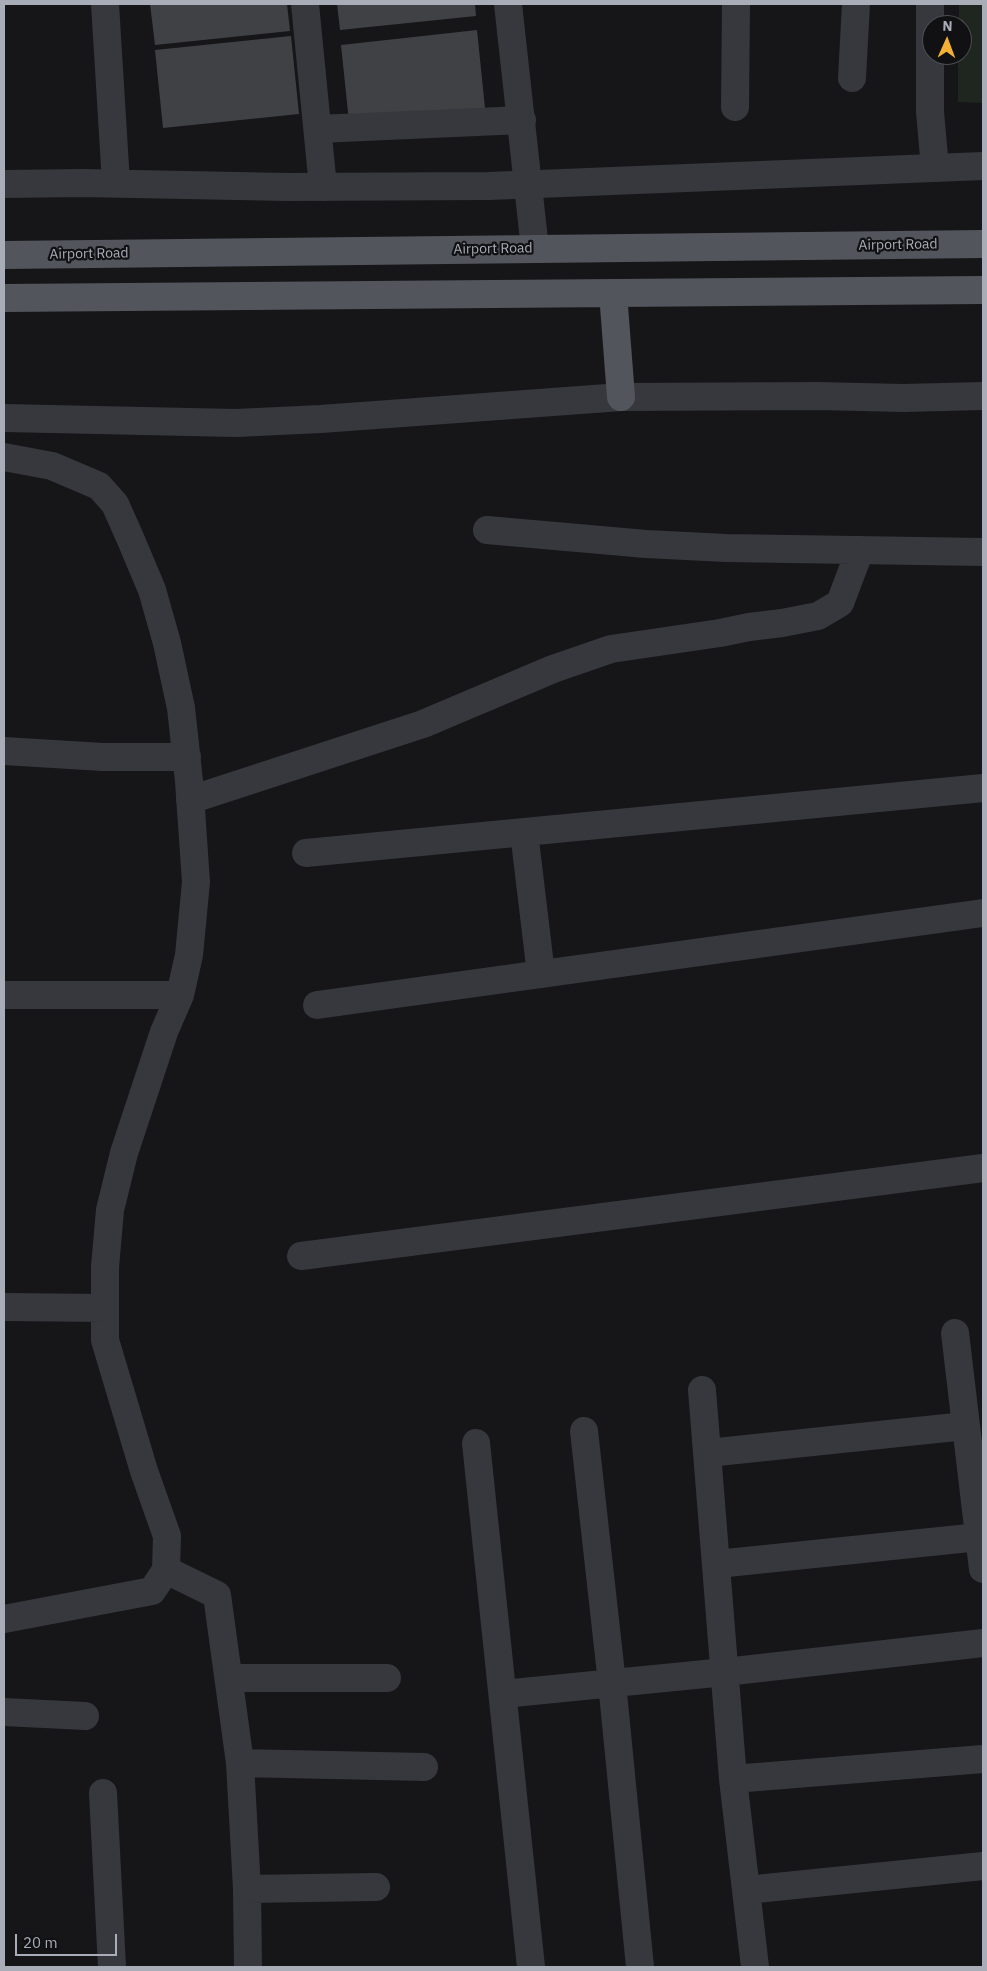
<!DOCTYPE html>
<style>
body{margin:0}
#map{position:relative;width:987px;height:1971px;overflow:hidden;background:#161618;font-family:"IBM Plex Sans",sans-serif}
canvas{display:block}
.frame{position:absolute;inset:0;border:5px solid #a8adb8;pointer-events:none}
.north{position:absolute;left:922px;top:15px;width:50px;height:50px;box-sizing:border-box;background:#111113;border:1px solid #4d4f55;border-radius:50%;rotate:2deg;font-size:14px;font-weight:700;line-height:20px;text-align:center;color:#a8adb8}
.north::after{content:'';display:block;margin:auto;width:18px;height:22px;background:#f2b134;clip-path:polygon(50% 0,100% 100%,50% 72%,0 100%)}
.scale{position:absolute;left:15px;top:1934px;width:102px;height:22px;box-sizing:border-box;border:2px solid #a8adb8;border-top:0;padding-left:6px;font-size:15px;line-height:18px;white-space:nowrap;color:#a8adb8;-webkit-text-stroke:4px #111113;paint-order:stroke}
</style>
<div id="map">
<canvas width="987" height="1971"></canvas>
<div class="frame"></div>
<div class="north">N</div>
<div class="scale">20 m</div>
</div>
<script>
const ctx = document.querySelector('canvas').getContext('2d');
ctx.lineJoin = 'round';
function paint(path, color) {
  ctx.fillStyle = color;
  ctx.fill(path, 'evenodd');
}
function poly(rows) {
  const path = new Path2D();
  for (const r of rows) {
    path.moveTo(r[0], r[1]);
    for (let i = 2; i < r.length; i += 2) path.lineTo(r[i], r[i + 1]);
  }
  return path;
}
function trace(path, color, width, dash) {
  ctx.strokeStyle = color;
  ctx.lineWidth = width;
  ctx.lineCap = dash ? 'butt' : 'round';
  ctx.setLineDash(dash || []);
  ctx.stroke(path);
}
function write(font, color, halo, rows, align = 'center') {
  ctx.font = font + ' "IBM Plex Sans",sans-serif';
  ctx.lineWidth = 4.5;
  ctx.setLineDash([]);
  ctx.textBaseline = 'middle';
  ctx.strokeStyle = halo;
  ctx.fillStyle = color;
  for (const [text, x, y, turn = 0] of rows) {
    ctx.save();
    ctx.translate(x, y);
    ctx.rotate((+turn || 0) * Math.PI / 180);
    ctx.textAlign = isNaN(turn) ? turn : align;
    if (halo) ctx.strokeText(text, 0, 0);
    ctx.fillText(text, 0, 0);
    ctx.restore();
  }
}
paint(poly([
 [959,4,983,4,983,103,958,102,958,55,962,55,962,25,959,25]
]), '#1e261f');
paint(poly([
 [150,4,287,4,290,31,155,45],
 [337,4,475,4,476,16,340,30],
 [477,30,485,108,349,122,341,45],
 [291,36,299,114,163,128,155,50]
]), '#404145');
trace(poly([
 [105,4,116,183],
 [305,4,323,187],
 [508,4,535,249],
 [930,4,930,112,935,168],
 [852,78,856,4],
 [735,107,736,4],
 [318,129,522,120],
 [4,457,52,466,99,486,115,504,131,540,152,590,167,643,181,708,189,781,196,882,189,955,180,995,164,1032,124,1153,110,1210,105,1267,105,1340,144,1471,167,1536,166,1570,152,1591,4,1619],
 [487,530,646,544,726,548,983,552],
 [4,751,103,757,187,757],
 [190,800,423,724,553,669,611,649,720,633,749,627,782,623,818,616,840,603,860,550],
 [524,832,541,974],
 [306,853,983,788],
 [4,995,180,995],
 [317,1005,983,913],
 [301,1256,983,1168],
 [4,1307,105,1308],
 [955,1333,983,1569],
 [702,1390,733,1779,755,1967],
 [584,1431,612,1683,640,1967],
 [476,1443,531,1967],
 [708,1453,965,1426],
 [717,1564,979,1537],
 [166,1570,217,1595,240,1763,247,1889,248,1967],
 [229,1678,387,1678],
 [503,1694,725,1672,983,1643],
 [4,1712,85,1716],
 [240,1763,424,1767],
 [733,1779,983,1759],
 [103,1793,112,1967],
 [247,1889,376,1887],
 [746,1890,983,1866]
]), '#37383d', 28);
trace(poly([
 [4,184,83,183,288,187,489,186,983,166],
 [4,418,236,423,321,419,621,397,818,396,903,398,983,396]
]), '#37383d', 28);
trace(poly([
 [4,255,983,244],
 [613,293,621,397],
 [4,298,983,290]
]), '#53555c', 28);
write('14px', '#a8adb8', '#111113', [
 ["Airport Road",898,245,-1],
 ["Airport Road",493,249,-1],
 ["Airport Road",89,254,-1]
]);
</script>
